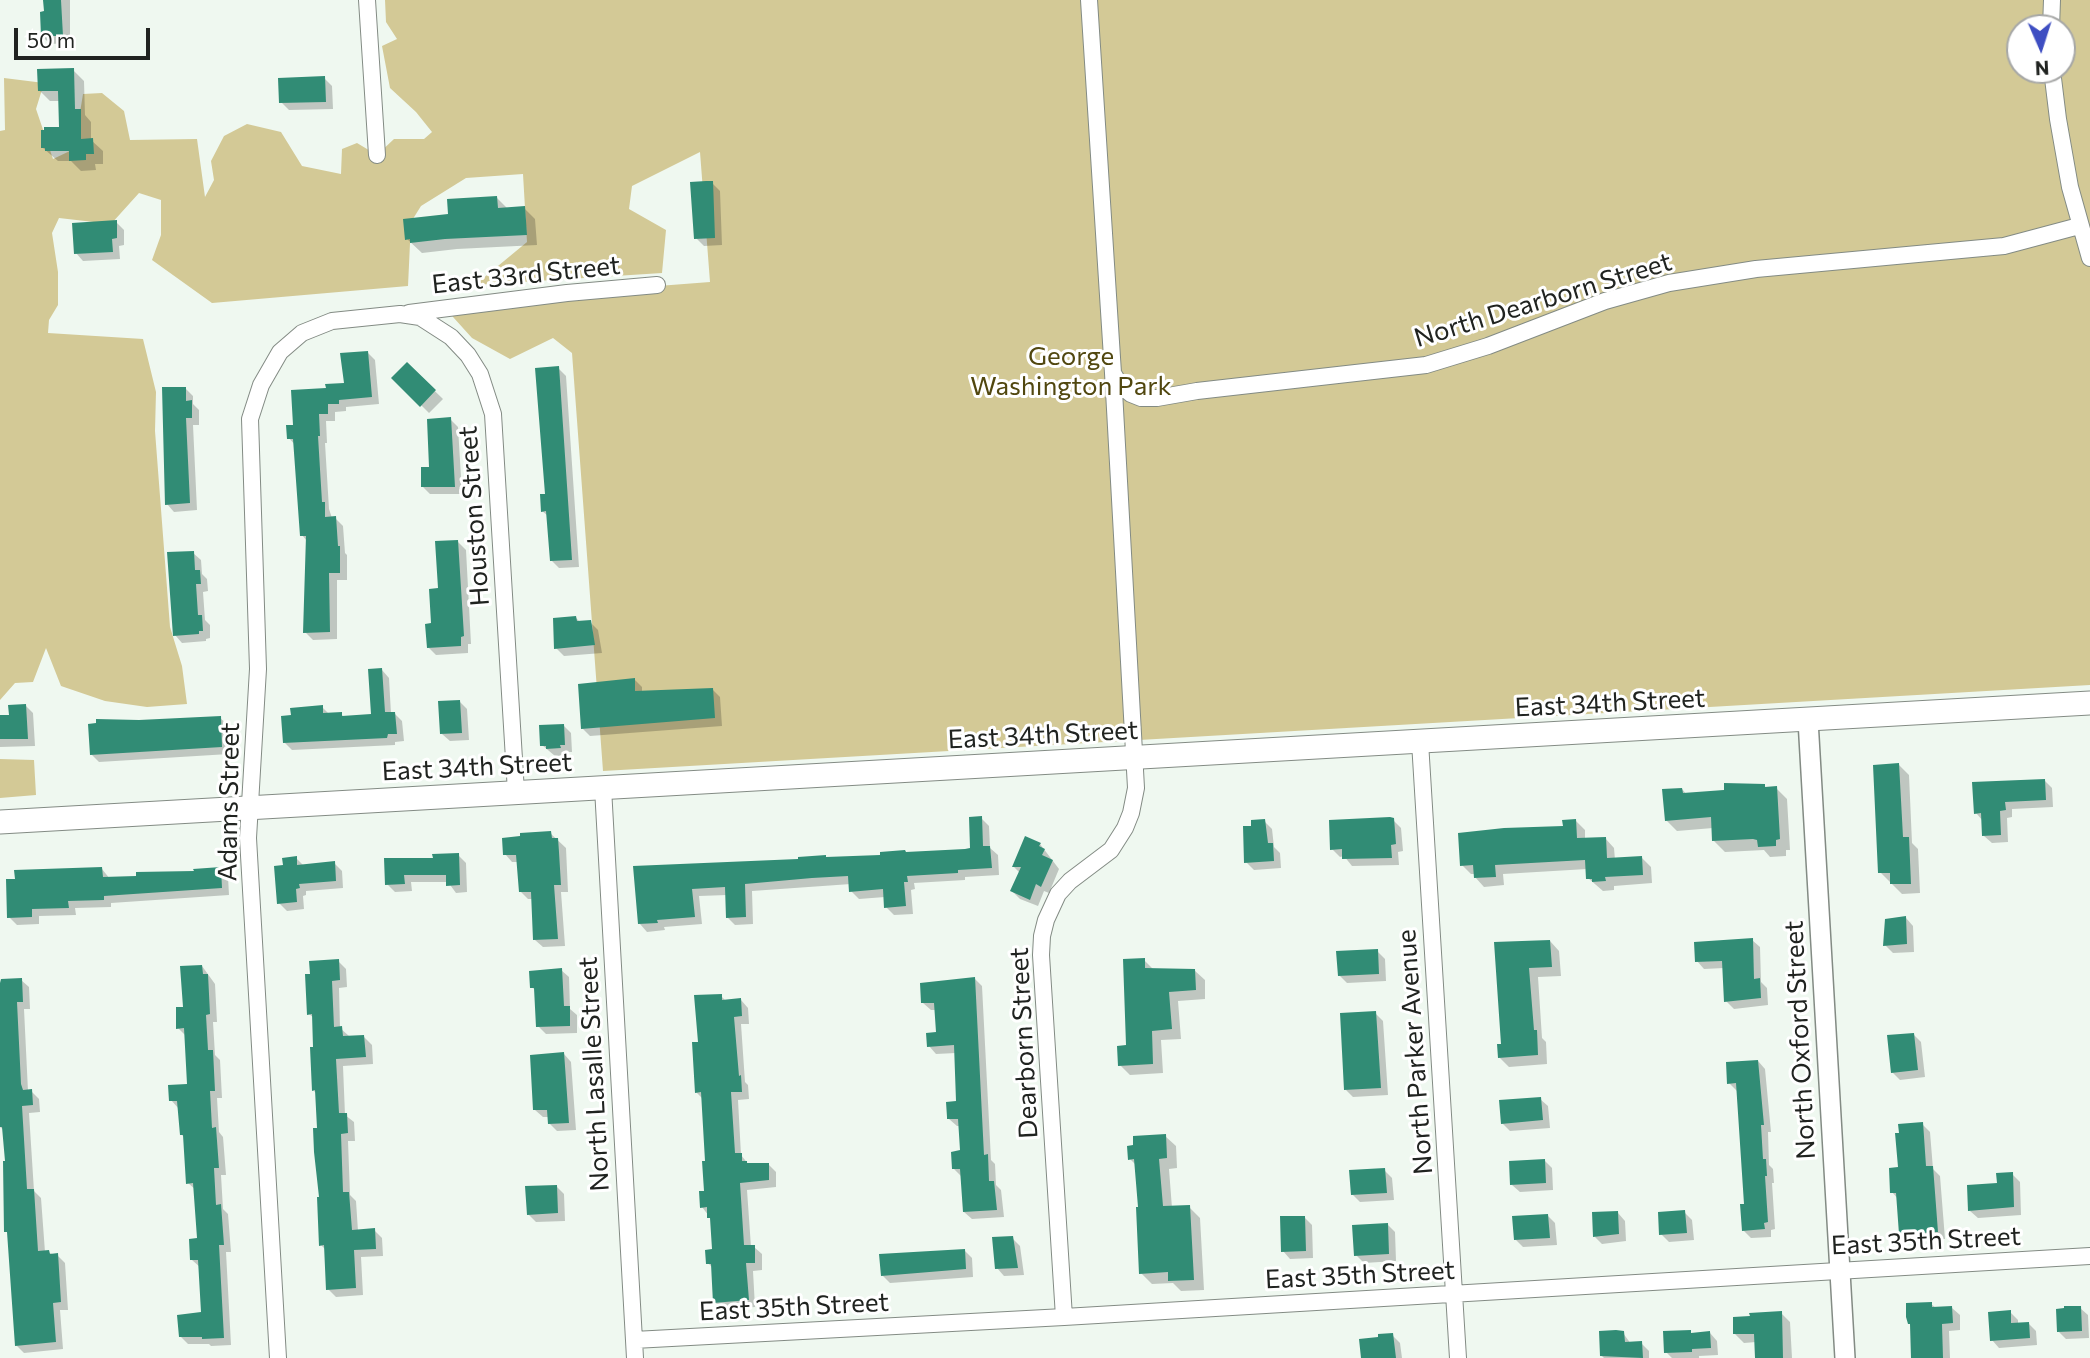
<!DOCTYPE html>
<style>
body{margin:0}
#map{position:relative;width:2090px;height:1358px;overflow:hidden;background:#eff8f0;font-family:Commissioner,sans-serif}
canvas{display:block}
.north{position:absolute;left:2006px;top:14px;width:70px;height:70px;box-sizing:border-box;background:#fff;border:2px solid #a6a7a6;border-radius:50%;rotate:177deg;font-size:19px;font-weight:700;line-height:28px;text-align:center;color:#202320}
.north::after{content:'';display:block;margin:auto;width:24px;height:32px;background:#3e4ec2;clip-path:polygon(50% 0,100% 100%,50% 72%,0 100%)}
.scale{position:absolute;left:14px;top:28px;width:136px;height:32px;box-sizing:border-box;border:4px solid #202320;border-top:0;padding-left:9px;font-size:21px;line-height:24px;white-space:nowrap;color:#202320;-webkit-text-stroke:5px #fff;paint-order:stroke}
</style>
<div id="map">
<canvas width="2090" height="1358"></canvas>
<div class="north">N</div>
<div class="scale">50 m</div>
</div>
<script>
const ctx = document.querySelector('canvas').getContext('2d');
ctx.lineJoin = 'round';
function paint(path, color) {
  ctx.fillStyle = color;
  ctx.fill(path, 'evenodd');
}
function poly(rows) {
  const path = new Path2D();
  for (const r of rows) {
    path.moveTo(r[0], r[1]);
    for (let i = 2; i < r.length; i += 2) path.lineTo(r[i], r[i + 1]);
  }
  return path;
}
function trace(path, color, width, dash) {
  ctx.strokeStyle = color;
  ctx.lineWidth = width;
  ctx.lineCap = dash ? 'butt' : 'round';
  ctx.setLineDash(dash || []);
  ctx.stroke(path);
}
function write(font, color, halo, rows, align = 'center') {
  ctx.font = font + ' Commissioner,sans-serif';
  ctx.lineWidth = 6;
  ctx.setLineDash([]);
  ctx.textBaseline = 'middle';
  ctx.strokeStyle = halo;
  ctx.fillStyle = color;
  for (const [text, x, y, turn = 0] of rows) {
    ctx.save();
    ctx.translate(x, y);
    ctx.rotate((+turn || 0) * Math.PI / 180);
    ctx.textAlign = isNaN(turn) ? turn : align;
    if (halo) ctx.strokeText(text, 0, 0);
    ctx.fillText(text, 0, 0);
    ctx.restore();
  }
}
paint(poly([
 [385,0,2090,0,2090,685,603,771,572,353,553,338,510,359,472,338,444,307,567,293,710,282,700,152,632,186,629,209,666,230,662,273,475,285,527,242,523,174,466,178,421,206,411,222,408,286,212,303,152,260,161,235,161,200,139,193,111,224,59,218,52,233,58,272,58,305,49,320,48,333,143,339,156,392,155,431,170,627,182,666,187,704,147,707,105,701,61,686,46,648,33,682,15,683,0,700,0,131,5,130,4,78,44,83,36,109,53,159,74,149,83,94,102,93,124,111,130,140,197,139,205,197,214,180,211,161,224,136,247,124,281,132,302,166,341,174,342,149,357,143,377,155,394,139,424,139,432,132,416,112,390,88,382,46,397,39,386,22],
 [2020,28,2062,28,2062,70,2020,70],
 [0,759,34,760,36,795,0,798]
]), '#d3c996');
paint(poly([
 [45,0,70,0,70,43,50,44,42,36],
 [73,70,84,81,85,115,91,122,91,140,103,151,103,164,95,164,96,170,81,171,71,161,58,161,43,148,61,129,60,101,50,101,40,91],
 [324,78,332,86,333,109,289,110,281,102],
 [712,183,720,191,722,245,704,246,696,238],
 [497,198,508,209,524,208,535,219,537,245,457,249,422,253,407,239,450,216],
 [116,222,124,230,124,245,119,246,120,259,83,261,76,253],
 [367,352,375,360,379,404,346,407,346,411,335,412,335,421,326,421,327,443,325,443,329,509,332,518,335,518,343,526,345,553,347,555,347,580,337,580,337,639,313,640,305,632,307,541,302,535,295,445,289,438,295,426,327,390,345,385],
 [407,364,443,399,429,413,394,378],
 [558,368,566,376,579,567,559,568,551,560,548,516,542,511,547,496],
 [186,389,193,396,193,404,199,410,199,425,193,425,197,510,174,512,167,504],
 [450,419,458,427,462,494,430,494,423,487],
 [458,542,466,550,471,644,468,644,468,653,436,655,428,647,440,590],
 [193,553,201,560,202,574,207,579,208,591,203,592,205,620,210,625,210,638,206,639,206,641,182,643,175,635],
 [576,618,581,623,590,622,598,630,602,653,564,656,556,648],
 [382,670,389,678,391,714,395,714,402,721,404,741,395,742,395,745,292,750,284,742,322,707,330,715,341,714,344,717,372,716],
 [634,679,642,687,642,692,712,689,720,697,722,726,590,736,582,728],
 [459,701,467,709,469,740,450,741,442,734],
 [26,706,33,713,35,746,0,747,0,717,11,717],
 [220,718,228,725,229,754,99,762,91,754,139,722],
 [563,725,571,733,572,752,567,752,568,755,555,756,542,745],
 [1899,765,1909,775,1912,843,1918,849,1920,893,1902,894,1880,872],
 [2044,780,2052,788,2053,807,2012,809,2012,817,2007,818,2008,842,1992,843,1984,836,1983,821,1976,813],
 [1764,785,1767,789,1776,788,1787,799,1790,850,1786,850,1786,856,1770,857,1764,850,1725,852,1714,841,1713,828,1677,831,1666,820,1682,789,1687,795],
 [981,818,989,826,990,848,998,855,999,875,965,877,965,880,914,883,915,889,911,890,913,914,894,915,886,907,885,897,859,899,851,891,851,884,752,891,753,924,735,925,727,917,727,895,699,896,702,924,664,927,665,930,647,932,640,924,635,867,827,859,972,850],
 [1393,820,1401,828,1403,851,1398,852,1399,865,1352,866,1344,856,1340,857,1332,849],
 [1264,821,1272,829,1274,847,1280,853,1281,868,1254,870,1246,862,1253,828],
 [1576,821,1585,830,1585,839,1605,838,1614,848,1615,860,1642,858,1651,867,1652,883,1614,886,1614,890,1603,891,1588,878,1587,869,1503,874,1504,885,1484,887,1475,877,1475,874,1471,874,1462,865,1565,828],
 [550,833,566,848,568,892,561,892,565,946,543,947,535,940,533,899,528,899,520,891,518,862,512,862,505,854],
 [1040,844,1059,869,1049,893,1044,891,1038,906,1020,899,1012,891,1020,873,1014,867],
 [458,855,466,863,467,892,456,893,448,882,411,882,412,891,395,892,387,884,386,860,434,860],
 [296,858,304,866,334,863,342,871,343,888,306,891,306,895,303,896,304,909,287,911,279,903,285,866],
 [102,869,110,879,220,869,228,877,229,895,111,903,111,907,75,908,76,915,39,916,39,924,17,925,9,917],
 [1906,918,1913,926,1914,952,1893,953,1885,945],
 [1752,940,1760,947,1761,982,1767,988,1768,1005,1734,1009,1726,1001,1724,968,1704,969,1697,961],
 [1550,941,1559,951,1561,976,1538,977,1542,1038,1546,1042,1547,1064,1509,1067,1499,1057,1503,1045,1496,944],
 [1377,951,1385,959,1386,981,1347,983,1339,975],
 [1144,960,1154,970,1194,970,1205,980,1205,999,1178,1001,1181,1039,1161,1040,1163,1073,1130,1075,1120,1065,1128,1047],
 [338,961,346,969,347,987,339,988,340,1028,349,1036,364,1037,372,1045,373,1064,343,1066,345,1115,354,1122,355,1141,348,1141,350,1195,356,1201,358,1231,374,1230,382,1238,383,1256,361,1257,363,1295,336,1297,328,1289,326,1250,321,1245,319,1129,317,1094,313,1090,315,1049,314,1018,309,1014],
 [202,966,215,984,217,1022,213,1022,215,1055,220,1060,222,1098,217,1098,219,1132,223,1137,226,1175,221,1175,223,1209,228,1214,231,1252,226,1252,231,1345,211,1346,209,1344,188,1344,180,1336,203,1313,201,1268,192,1260,199,1240,196,1190,188,1183,185,1138,181,1134,179,1109,171,1100,189,1086,186,1036,178,1028],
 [561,970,569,977,570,1009,577,1015,577,1033,546,1034,538,1026,536,991,532,987],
 [975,979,982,986,991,1160,995,1164,996,1185,1001,1190,1004,1217,972,1219,964,1212,962,1177,953,1168,961,1151,960,1126,957,1126,949,1119,958,1103,956,1053,936,1054,929,1046,937,1034,936,1010,931,1010,923,1003],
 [21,980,29,987,30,1009,24,1009,28,1091,31,1091,39,1099,40,1112,29,1113,34,1191,41,1198,45,1252,57,1255,65,1263,68,1310,60,1310,63,1349,24,1353,16,1345,9,1234,6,1231,7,1162,4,1130,0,1127,0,985],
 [721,996,727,1002,741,1000,748,1008,749,1024,741,1024,745,1082,748,1085,749,1099,738,1100,741,1155,749,1165,768,1164,776,1172,776,1187,747,1190,751,1247,754,1247,762,1254,762,1270,753,1271,755,1307,723,1310,715,1302,713,1268,708,1263,713,1251,712,1220,702,1207,706,1193,707,1162,703,1099,696,1092,700,1043],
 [1375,1013,1383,1021,1388,1095,1353,1097,1346,1090],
 [1913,1034,1921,1042,1925,1077,1900,1080,1892,1072],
 [564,1054,571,1062,576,1130,557,1131,549,1123,549,1117,543,1117,535,1110],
 [1758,1061,1765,1069,1771,1132,1768,1132,1769,1165,1773,1169,1774,1183,1772,1183,1775,1229,1771,1230,1771,1237,1751,1238,1744,1231,1746,1206,1737,1091,1729,1083],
 [1540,1099,1548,1106,1550,1128,1510,1131,1502,1123],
 [1922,1124,1930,1132,1933,1169,1940,1176,1945,1239,1908,1241,1900,1234,1898,1199,1892,1192,1899,1169],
 [1165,1136,1176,1146,1177,1168,1169,1169,1172,1208,1189,1207,1200,1218,1204,1290,1181,1291,1173,1283,1152,1284,1141,1273,1140,1209,1136,1165,1130,1159],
 [1544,1160,1552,1168,1553,1190,1520,1192,1512,1185],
 [1384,1170,1392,1178,1394,1200,1360,1202,1352,1194],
 [2012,1174,2020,1182,2021,1215,1978,1218,1970,1211],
 [556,1186,564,1194,565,1221,536,1222,528,1214],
 [1684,1212,1692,1220,1694,1240,1669,1242,1661,1234],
 [1618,1213,1625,1221,1626,1241,1602,1244,1595,1237],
 [1547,1215,1555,1223,1557,1245,1523,1247,1515,1239],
 [1304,1217,1312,1225,1313,1258,1290,1259,1283,1251],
 [1387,1224,1395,1232,1396,1261,1364,1263,1356,1255],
 [1012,1238,1020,1246,1024,1275,1004,1276,997,1268],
 [964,1250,972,1258,973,1277,890,1283,882,1275],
 [1931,1304,1936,1308,1952,1308,1960,1315,1960,1330,1949,1331,1950,1358,1913,1358],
 [2080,1308,2088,1315,2089,1338,2066,1339,2059,1332],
 [2010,1312,2018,1320,2018,1324,2028,1323,2036,1331,2037,1345,1999,1348,1992,1340],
 [1781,1313,1790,1322,1792,1358,1757,1358,1756,1342,1744,1343,1735,1334],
 [1623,1333,1631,1344,1641,1343,1649,1351,1649,1358,1604,1358,1601,1355],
 [1665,1333,1710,1333,1717,1341,1718,1355,1699,1356,1699,1358,1672,1358,1666,1352],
 [1392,1335,1400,1343,1402,1358,1362,1358]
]), '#0003');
paint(poly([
 [43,0,61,0,63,36,41,36,40,12,44,11],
 [74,68,75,109,81,109,81,139,93,138,94,154,86,154,86,160,69,161,69,151,45,151,45,148,41,148,41,130,44,130,44,127,59,127,58,91,38,91,37,69],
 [325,76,326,102,279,103,278,78],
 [706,181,713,181,715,238,694,239,690,182],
 [497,196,498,208,525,206,527,235,445,239,410,243,410,239,405,240,403,219,448,214,447,199],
 [117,220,117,238,112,239,113,252,74,254,72,223],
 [368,351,372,397,339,400,339,404,328,404,328,414,319,414,320,436,318,436,322,502,325,502,325,517,336,516,338,546,340,546,340,573,329,573,330,632,303,633,306,536,300,536,293,439,287,439,286,425,293,425,291,390,326,388,325,384,344,383,340,353],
 [407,362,436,390,420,407,391,378],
 [559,366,572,560,550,561,546,511,541,512,540,494,545,494,535,368],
 [162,387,186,387,186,401,192,400,192,418,186,418,190,503,165,505],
 [451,417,455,487,421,487,421,467,429,467,427,419],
 [458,540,464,636,461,637,461,646,427,648,425,624,431,623,429,589,438,588,435,541],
 [194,551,195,570,200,570,201,584,196,584,198,615,202,615,203,631,199,631,199,634,173,636,167,552],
 [576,616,577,621,591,620,595,645,554,649,553,618],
 [382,668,385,712,395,712,397,734,388,734,387,738,283,743,281,716,291,715,290,708,323,705,323,713,342,712,342,716,371,714,368,669],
 [635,678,635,691,713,688,715,718,581,729,578,684],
 [460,700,462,733,440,734,438,701],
 [26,704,28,739,0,739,0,715,9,715,8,705],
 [221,716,222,747,90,755,88,724,96,723,96,719,139,720],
 [564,724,565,745,560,745,561,748,546,749,546,746,540,746,539,725],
 [1899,763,1903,837,1909,837,1911,884,1890,884,1890,873,1878,873,1873,765],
 [2045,779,2046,800,2005,802,2006,810,2000,811,2001,835,1982,836,1981,813,1974,814,1972,782],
 [1724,783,1765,784,1765,787,1777,786,1780,839,1776,840,1776,846,1758,847,1757,840,1753,839,1712,841,1711,817,1665,821,1662,789,1682,788,1683,793,1724,790],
 [982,816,983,846,990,846,992,868,958,870,958,873,907,876,908,882,904,882,906,906,884,908,883,889,849,892,848,876,812,878,745,884,746,917,726,918,725,887,692,889,695,917,657,920,658,923,638,924,633,866,798,859,798,857,826,855,826,857,880,855,880,852,905,850,906,852,965,849,970,848,969,817],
 [1390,817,1394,818,1396,844,1391,845,1392,858,1342,859,1342,849,1330,850,1329,820],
 [1265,819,1268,843,1273,843,1274,861,1244,863,1243,826,1251,826,1251,820],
 [1576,819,1577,838,1606,837,1607,858,1642,856,1643,875,1605,877,1606,881,1592,882,1592,879,1586,879,1585,860,1495,865,1496,877,1474,878,1473,865,1460,866,1458,833,1504,828,1563,826,1562,820],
 [551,831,552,838,558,838,559,852,561,885,554,885,558,939,533,940,531,892,519,892,516,855,503,855,502,838,520,836,520,833],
 [1025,836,1041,843,1039,846,1045,849,1042,855,1053,860,1041,887,1036,884,1030,900,1010,891,1021,867,1012,867],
 [459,853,460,885,446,886,446,875,404,875,405,884,385,885,384,858,433,858,432,854],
 [297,856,297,865,335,861,336,881,299,884,300,888,296,889,297,902,277,904,274,866,283,865,282,858],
 [102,867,103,877,136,876,136,872,194,871,193,869,221,867,222,888,104,896,104,900,68,901,69,908,32,909,32,917,7,918,6,879,15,879,14,870],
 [1906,916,1907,944,1883,946,1885,919],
 [1753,938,1754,979,1760,978,1761,998,1724,1002,1722,961,1695,962,1694,942],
 [1550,940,1552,967,1529,968,1534,1030,1537,1030,1538,1055,1498,1058,1497,1044,1501,1044,1494,942],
 [1378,949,1379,974,1338,976,1336,951],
 [1145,958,1145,968,1195,969,1196,990,1169,992,1172,1029,1152,1031,1153,1064,1118,1066,1117,1046,1126,1045,1123,959],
 [339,959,340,980,332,981,334,1027,342,1026,343,1036,364,1035,366,1057,336,1059,339,1113,347,1113,348,1133,341,1134,343,1192,349,1192,352,1230,375,1228,376,1249,354,1250,356,1288,326,1290,324,1245,319,1246,317,1197,319,1197,314,1152,313,1128,317,1128,315,1090,312,1091,310,1047,313,1047,312,1014,307,1015,305,974,310,974,309,961],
 [202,965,203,974,208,974,210,1014,206,1015,208,1050,213,1050,215,1091,210,1091,212,1128,216,1127,219,1168,214,1168,216,1205,221,1204,224,1245,219,1245,224,1338,202,1339,202,1337,179,1337,177,1315,201,1312,198,1260,190,1260,189,1239,197,1238,193,1183,186,1184,183,1135,180,1135,177,1101,169,1101,168,1085,187,1084,184,1028,176,1029,176,1007,183,1007,180,966],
 [562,968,564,1006,570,1006,570,1026,536,1027,534,988,530,988,529,971],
 [975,977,984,1155,988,1154,989,1181,994,1181,997,1210,963,1212,960,1169,952,1169,951,1152,960,1150,958,1119,947,1119,947,1117,946,1102,956,1101,954,1045,927,1047,926,1033,936,1032,934,1003,921,1003,920,983],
 [22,978,23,1002,17,1002,21,1084,23,1090,32,1089,33,1105,22,1106,27,1189,34,1189,38,1251,49,1250,50,1254,58,1253,61,1302,53,1303,56,1342,15,1346,7,1232,4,1232,3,1161,5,1161,2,1127,0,1127,0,983,1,979],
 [722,994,722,1000,741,998,742,1016,734,1017,739,1076,741,1075,742,1092,731,1092,735,1153,742,1153,742,1161,747,1161,747,1163,769,1163,769,1180,740,1183,744,1245,755,1245,755,1263,746,1263,749,1300,713,1303,711,1264,706,1264,705,1250,712,1249,710,1218,707,1218,707,1207,700,1208,699,1191,704,1191,702,1161,705,1161,701,1092,695,1093,692,1042,698,1042,694,995],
 [1376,1011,1381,1088,1344,1090,1340,1013],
 [1914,1033,1918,1070,1891,1073,1887,1035],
 [564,1052,569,1123,548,1124,547,1110,533,1110,530,1055],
 [1758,1060,1764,1125,1761,1125,1763,1159,1766,1159,1767,1176,1765,1176,1768,1222,1764,1223,1765,1229,1742,1231,1740,1204,1744,1204,1736,1083,1727,1084,1726,1062],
 [1541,1097,1543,1120,1501,1124,1499,1100],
 [1923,1122,1926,1166,1933,1166,1938,1232,1899,1234,1896,1193,1890,1193,1889,1168,1898,1167,1895,1133,1899,1133,1898,1124],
 [1166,1134,1167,1158,1159,1159,1163,1206,1190,1205,1194,1280,1168,1281,1168,1272,1139,1274,1136,1207,1138,1207,1134,1159,1128,1160,1127,1146,1133,1145,1133,1136],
 [1545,1159,1546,1183,1510,1185,1509,1161],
 [1385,1168,1387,1193,1351,1195,1349,1170],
 [2013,1172,2014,1207,1968,1211,1967,1185,1997,1183,1996,1173],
 [557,1185,558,1213,527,1215,525,1186],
 [1685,1210,1687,1233,1659,1235,1658,1212],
 [1618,1211,1619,1234,1593,1237,1592,1212],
 [1548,1214,1550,1238,1514,1240,1512,1216],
 [1280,1216,1305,1216,1306,1251,1281,1252],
 [1388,1223,1389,1254,1354,1256,1352,1225],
 [1013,1236,1018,1268,995,1269,992,1237],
 [965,1249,966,1269,881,1276,879,1254],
 [1932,1302,1932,1307,1952,1306,1953,1323,1942,1324,1943,1358,1911,1358,1910,1324,1908,1324,1906,1317,1906,1303],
 [2064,1306,2081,1306,2082,1331,2057,1332,2056,1309,2064,1308],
 [2011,1310,2011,1323,2029,1322,2030,1338,1990,1341,1988,1312],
 [1782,1311,1783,1358,1755,1358,1754,1334,1733,1334,1733,1317,1750,1316,1749,1313],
 [1616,1330,1624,1331,1625,1342,1642,1341,1643,1358,1600,1356,1599,1331],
 [1691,1330,1691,1333,1710,1331,1711,1348,1692,1349,1692,1352,1664,1353,1663,1331],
 [1393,1333,1396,1358,1361,1358,1359,1339,1378,1337,1378,1334]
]), '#318c75');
const minor = poly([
 [367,0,377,155],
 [2051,28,2052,0],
 [2052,70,2058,119,2070,187,2090,258],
 [409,313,567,293,657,285],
 [1113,373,1120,385,1131,394,1141,398,1157,398,1197,391,1426,365,1488,346,1605,301,1669,283,1756,269,2004,246,2079,226],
 [1420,742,1458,1358],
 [603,788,635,1358],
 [1064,1317,1041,955,1042,936,1046,920,1058,894,1070,881,1111,850,1125,828,1131,813,1136,788,1113,373,1089,0],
 [634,1340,1064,1317,2090,1256],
 [278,1358,248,838,258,669,250,419,261,385,280,352,302,333,332,321,400,314,420,317,451,337,468,355,480,374,493,414,516,792]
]);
const tertiary = poly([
 [1808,720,1845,1358]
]);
const secondary = poly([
 [0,822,2090,703]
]);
trace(minor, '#838b84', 18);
trace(tertiary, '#838b84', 22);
trace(secondary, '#838b84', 25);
trace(minor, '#fff', 16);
trace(tertiary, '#fff', 19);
trace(secondary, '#fff', 23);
write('26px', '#202320', '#fff', [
 ["East 33rd Street",526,275,-6],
 ["North Dearborn Street",1543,300,-17],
 ["Houston Street",474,516,-94],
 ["East 34th Street",1610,703,-3],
 ["East 34th Street",1043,735,-3],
 ["East 34th Street",477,767,-3],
 ["Adams Street",229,802,-89],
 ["North Oxford Street",1800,1040,-93],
 ["Dearborn Street",1024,1043,-93],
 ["North Parker Avenue",1415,1052,-94],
 ["North Lasalle Street",594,1074,-93],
 ["East 35th Street",1926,1241,-3],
 ["East 35th Street",1360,1275,-3],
 ["East 35th Street",794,1307,-3]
]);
write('26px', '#51470f', '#fff', [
 ["George",1071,356],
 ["Washington Park",1071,386]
]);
</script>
